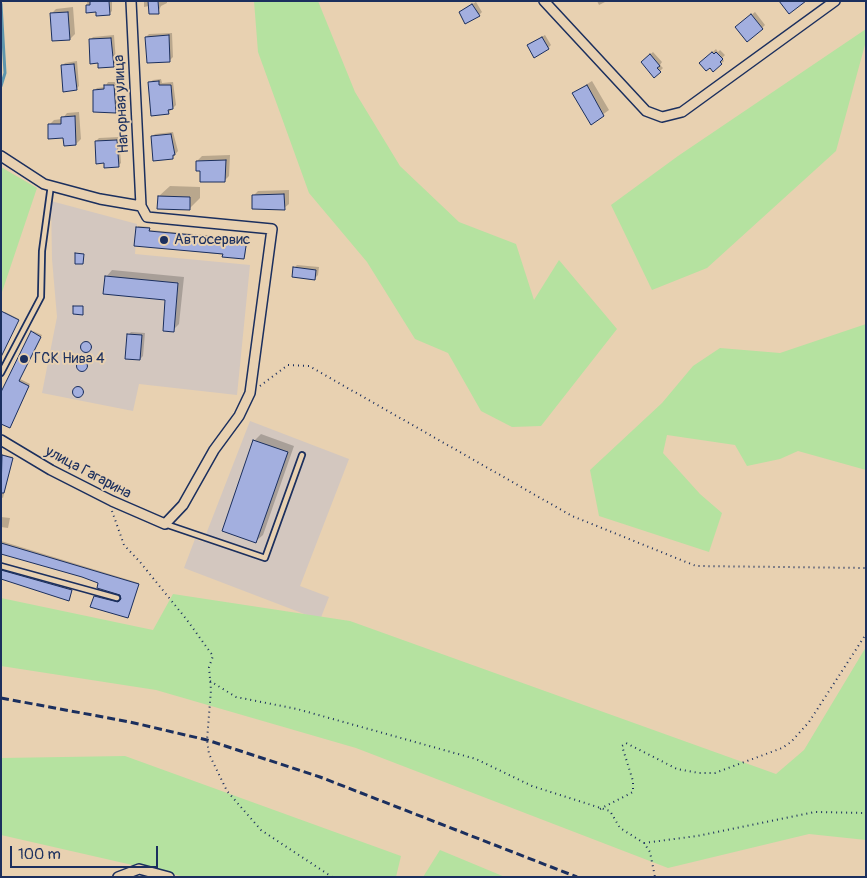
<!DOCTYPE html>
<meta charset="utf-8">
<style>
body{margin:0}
#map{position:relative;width:867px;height:878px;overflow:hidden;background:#e8d1b1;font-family:Pangolin,sans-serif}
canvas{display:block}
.frame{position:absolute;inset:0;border:2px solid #1b2f5e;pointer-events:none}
.scale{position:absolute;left:10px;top:846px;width:148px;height:22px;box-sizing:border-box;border:2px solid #1b2f5e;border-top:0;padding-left:6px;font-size:15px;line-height:18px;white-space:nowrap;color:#1b2f5e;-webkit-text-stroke:4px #e8d1b1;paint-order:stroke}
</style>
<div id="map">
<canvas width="867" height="878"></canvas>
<div class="frame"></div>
<div class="scale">100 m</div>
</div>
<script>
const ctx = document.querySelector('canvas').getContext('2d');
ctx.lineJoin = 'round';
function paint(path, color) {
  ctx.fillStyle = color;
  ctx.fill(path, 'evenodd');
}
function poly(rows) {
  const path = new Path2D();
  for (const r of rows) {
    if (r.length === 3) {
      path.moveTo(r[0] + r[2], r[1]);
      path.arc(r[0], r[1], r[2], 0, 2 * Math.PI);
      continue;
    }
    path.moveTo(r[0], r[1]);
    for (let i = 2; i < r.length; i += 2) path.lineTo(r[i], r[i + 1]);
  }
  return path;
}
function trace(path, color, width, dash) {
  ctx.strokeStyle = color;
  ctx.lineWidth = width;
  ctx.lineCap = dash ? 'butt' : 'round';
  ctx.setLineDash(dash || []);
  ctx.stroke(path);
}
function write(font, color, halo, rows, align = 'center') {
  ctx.font = font + ' Pangolin,sans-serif';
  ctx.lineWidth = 4;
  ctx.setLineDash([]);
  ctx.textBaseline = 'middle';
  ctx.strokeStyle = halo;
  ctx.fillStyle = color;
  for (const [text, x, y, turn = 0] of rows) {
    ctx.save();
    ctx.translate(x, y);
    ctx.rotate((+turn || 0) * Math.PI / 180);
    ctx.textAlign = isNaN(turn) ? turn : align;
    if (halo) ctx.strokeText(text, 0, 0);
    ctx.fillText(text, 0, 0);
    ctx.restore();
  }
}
paint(poly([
 [51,201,137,224,135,254,250,265,237,395,139,384,133,411,42,393,57,317,52,259],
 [250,421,349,459,300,586,329,597,320,620,184,568,195,539,203,542]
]), '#d3c7bf');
paint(poly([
 [254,1,318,1,355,92,400,166,459,222,516,244,534,300,559,260,617,329,541,426,512,427,481,411,448,353,415,339,367,262,309,193,258,52],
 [866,29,866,41,836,151,707,268,652,290,611,205,678,156],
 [1,167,37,188,1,295],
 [866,324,866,470,798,451,780,459,747,466,735,445,667,435,663,453,700,494,722,513,709,552,599,516,590,470,662,403,693,366,720,348,780,353],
 [173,594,350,621,776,774,804,750,866,647,866,840,809,834,668,868,356,748,156,690,1,666,1,598,153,630],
 [125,756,401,856,396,877,185,877,1,835,1,758],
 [440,850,505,877,423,877]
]), '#b5e2a0');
paint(poly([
 [87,1,112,1,112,11,109,14,88,11],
 [144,1,167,1,167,3,161,6,158,12,149,6,144,7],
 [597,1,607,1,599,5],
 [476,2,482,12,479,15,464,9],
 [73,7,75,34,70,39,51,14,56,9],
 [755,12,765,25,762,28,740,24],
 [172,33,173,57,169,61,146,37,149,34],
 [114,35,116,62,113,66,99,62,90,40,93,37],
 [545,35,551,45,548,48,528,45],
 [716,49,718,52,720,50,725,55,722,58,724,61,714,70,701,63],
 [653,52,662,62,660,65,663,68,660,71,642,62],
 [77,61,79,86,76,89,62,66,65,63],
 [161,79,162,83,173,82,176,105,168,113,149,83,153,80],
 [592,81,609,110,591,123,573,93],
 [108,82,117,82,118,109,115,112,94,91,97,88,105,87],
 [79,112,81,139,76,144,49,125,54,120,62,119,67,113],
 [173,132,178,151,172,158,152,137,155,134],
 [119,137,121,163,118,166,105,162,96,141,99,138],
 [230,155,229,176,224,181,201,169,197,161,202,156],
 [170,186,200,187,200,198,189,209,159,196],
 [289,190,289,204,284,208,253,196,258,191],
 [138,226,150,227,150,230,247,239,245,257,135,245],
 [297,265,319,267,318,275,315,278,294,268],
 [112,270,184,277,179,324,173,330,167,299,106,277],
 [5,312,19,319,1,355,4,313],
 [33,331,42,335,20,379,30,384,11,426,1,423],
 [131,332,145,333,143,356,140,359,128,335],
 [88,341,92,346,84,352,82,346],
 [85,359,86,368,82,370,79,369,79,363],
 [79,391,4.5],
 [261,434,294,446,263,535,256,541,254,441],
 [1,454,13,457,3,498,1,497],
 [1,517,10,518,8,528,1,527],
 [1,541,139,583,129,615,95,597,119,601,122,599,119,593,100,582,1,553],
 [1,568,72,589,70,599,1,577]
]), '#0003');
trace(poly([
 [1,4,5,73,1,86]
]), '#5e96ae', 3);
const building = poly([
 [90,1,109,1,110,15,96,16,96,12,86,13,86,5,90,5,90,1],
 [148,1,158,1,159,14,149,14,148,1],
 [779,1,806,1,789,14,779,1],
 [472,4,480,16,465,24,459,12,472,4],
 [68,12,70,40,52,41,50,13,68,12],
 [751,14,763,29,747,42,735,27,751,14],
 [169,35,170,62,147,63,145,37,169,35],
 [542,37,549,49,534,58,527,45,542,37],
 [111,38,114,67,98,68,98,63,90,64,89,39,111,38],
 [712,52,714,54,716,52,723,59,720,62,722,64,713,72,710,68,706,71,699,63,712,52],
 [650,54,660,66,657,68,661,72,654,78,641,62,650,54],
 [74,64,77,90,63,92,61,65,74,64],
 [159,81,159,85,171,85,173,109,168,110,169,114,151,116,148,82,159,81],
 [104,85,114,85,116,113,93,112,93,90,104,89,104,85],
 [587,85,604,116,591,125,572,93,587,85],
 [75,116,76,145,64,146,63,138,48,139,48,124,61,124,61,117,75,116],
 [171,134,175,155,173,155,173,159,153,161,151,136,171,134],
 [117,140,119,167,104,168,104,163,96,164,95,141,117,140],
 [226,160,225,182,200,182,200,171,196,171,196,161,226,160],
 [284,194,285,210,252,209,252,195,284,194],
 [158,196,190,197,190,210,157,209,158,196],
 [136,227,150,228,149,231,247,240,244,259,222,257,223,254,134,246,136,227],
 [75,253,84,254,83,264,75,264,75,253],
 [293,267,316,270,315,280,292,277,293,267],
 [105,276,178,283,174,332,163,331,165,300,103,294,105,276],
 [73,306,83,306,83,315,73,314,73,306],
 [1,311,19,320,1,357,1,311],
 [31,331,41,337,19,381,29,386,10,428,1,424,1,392,31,331],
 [127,334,142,335,140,360,125,359,127,334],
 [86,347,5.5],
 [82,366,5.5],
 [78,392,5.5],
 [253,440,288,452,256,543,222,531,253,440],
 [2,455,13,458,4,493,1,493,2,455],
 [1,543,139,584,128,618,90,607,94,596,118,602,121,599,120,595,97,588,98,583,82,577,1,554,1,543],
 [1,570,72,590,69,601,1,579,1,570]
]);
paint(building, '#a3afdf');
trace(building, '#1b2f5e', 1);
const service = poly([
 [1,373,41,297,42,251,51,185],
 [165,524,265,558,302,455],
 [1,566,117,598]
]);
const minor = poly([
 [131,1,141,206],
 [544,1,646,111,662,117,682,112,835,1],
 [1,156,44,184,100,199,141,206,147,217,272,229,250,393,239,416,214,450,183,505,165,524,112,501,51,470,1,440],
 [118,877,139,869,169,877]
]);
trace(service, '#1b2f5e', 8);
trace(minor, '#1b2f5e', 12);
trace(poly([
 [260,386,288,365,309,366,572,516,696,566,866,568],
 [112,511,124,545,140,562,187,620,213,656,209,667,211,690,207,740,209,754,227,791,261,830,332,877],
 [210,681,236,697,297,709,476,759,532,786,610,811,620,828,644,843,650,852,655,877],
 [600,809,633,792,633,781,622,746,626,743,677,769,699,773,715,773,782,748,791,742,809,722,866,634],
 [644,843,697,836,815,812,866,813]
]), '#1b2f5e', 2, [1, 4]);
trace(service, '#e8d1b1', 4.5);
trace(minor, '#e8d1b1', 9);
trace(poly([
 [1,698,130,722,207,740,320,777,577,877]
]), '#1b2f5e', 3, [8, 4]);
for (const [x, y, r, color] of [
 [164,240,5,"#1b2f5e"],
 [24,359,5,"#1b2f5e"]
]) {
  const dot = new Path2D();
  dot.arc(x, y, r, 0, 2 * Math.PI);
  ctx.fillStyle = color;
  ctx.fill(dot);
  trace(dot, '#e8d1b1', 2);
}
write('15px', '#1b2f5e', '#e8d1b1', [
 ["Нагорная улица",122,104,-93],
 ["улица Гагарина",88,473,28]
]);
write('15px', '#1b2f5e', '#e8d1b1', [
 ["Автосервис",174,240],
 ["ГСК Нива 4",34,359]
], 'left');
</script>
